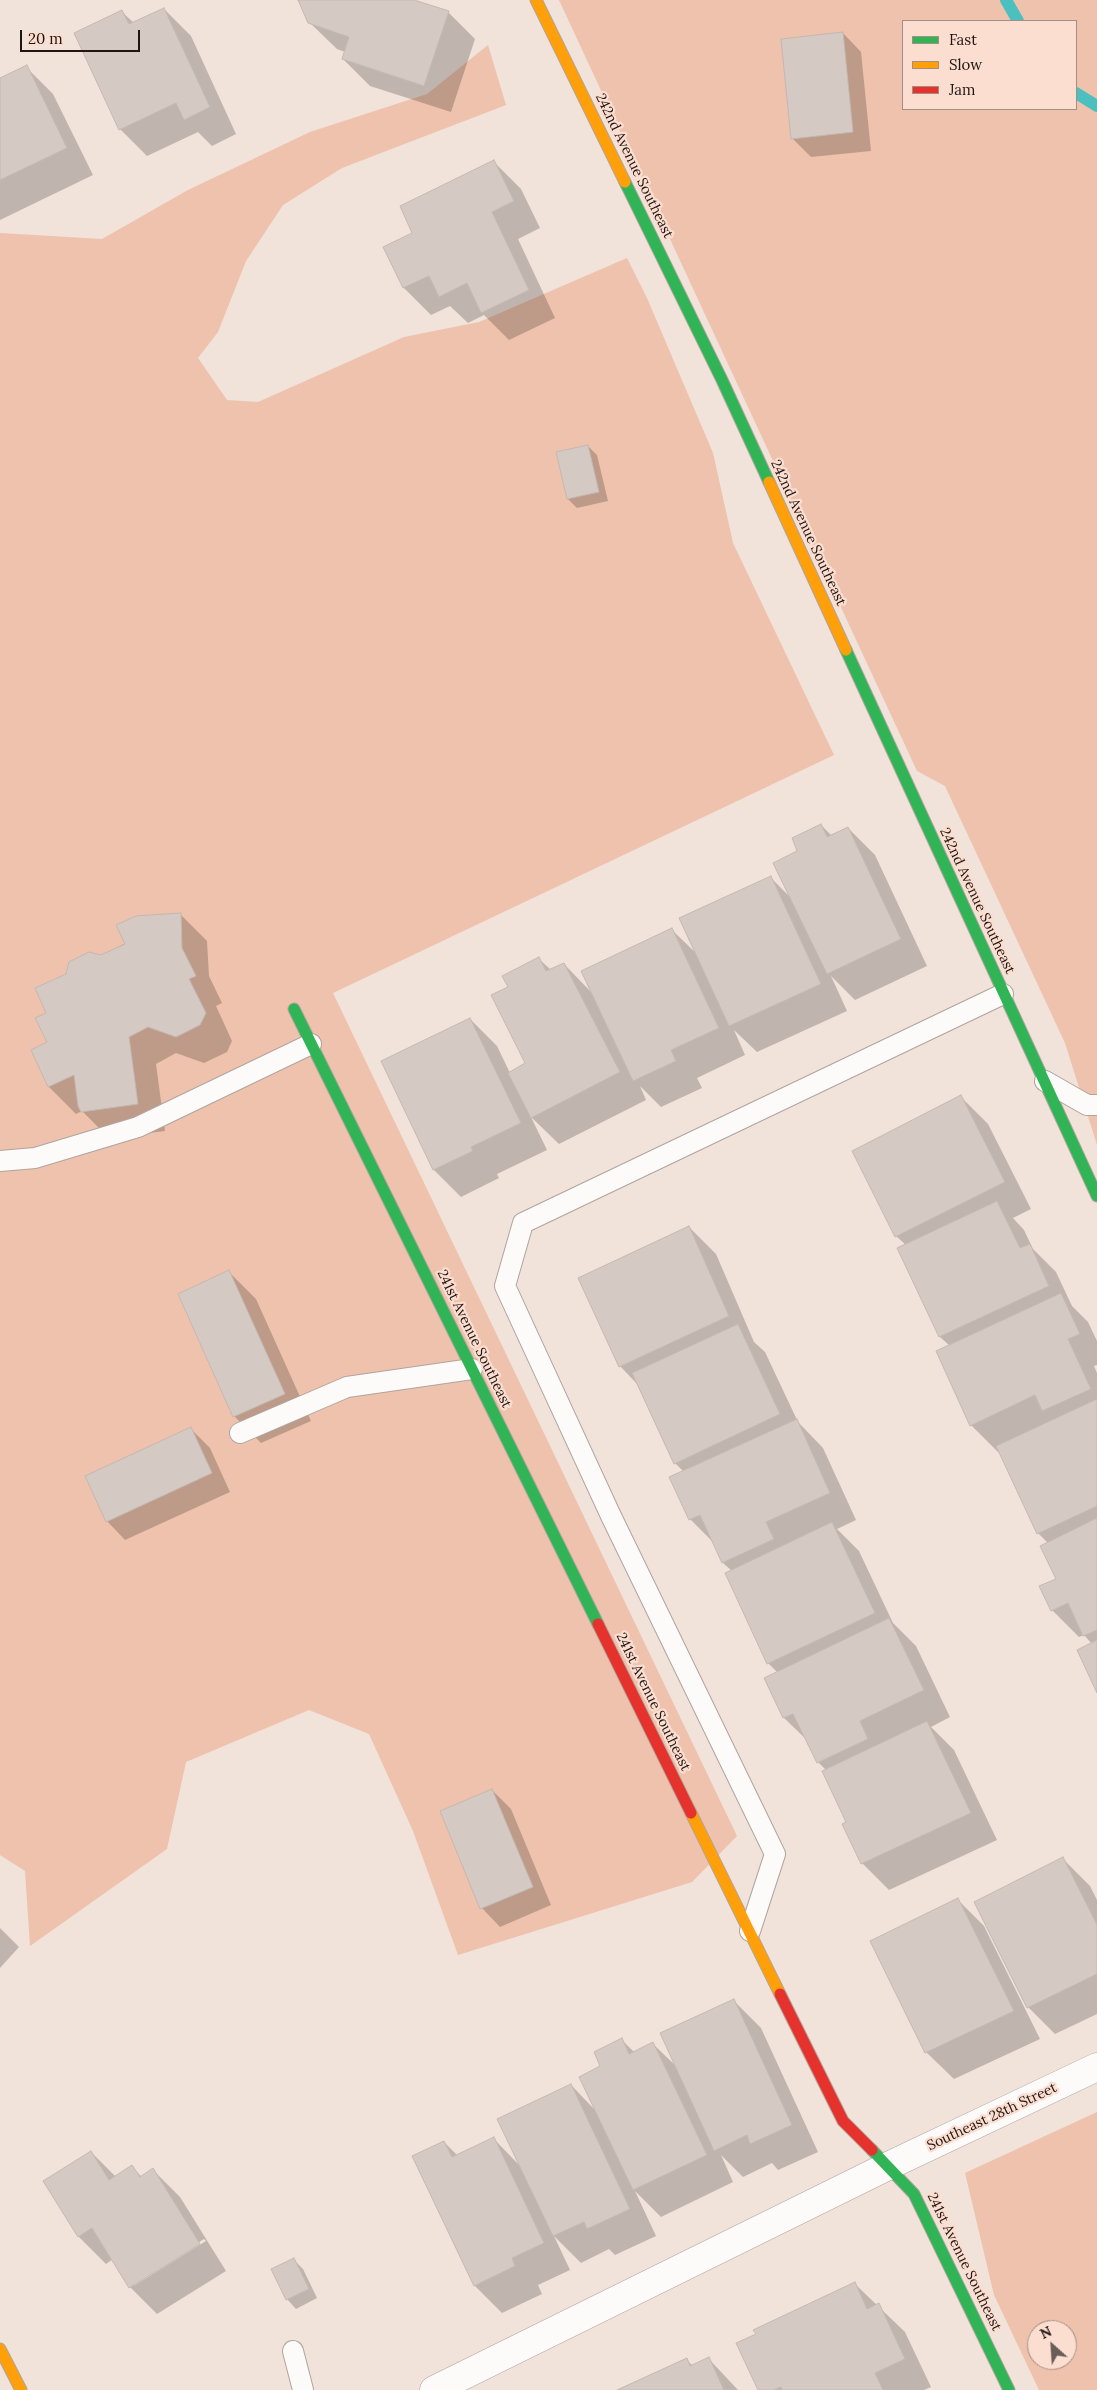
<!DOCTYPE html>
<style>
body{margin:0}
#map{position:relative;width:1097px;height:2390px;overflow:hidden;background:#f1e2da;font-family:Lora,serif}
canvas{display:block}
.legend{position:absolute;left:902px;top:20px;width:175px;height:90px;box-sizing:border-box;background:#fbded0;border:1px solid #a38e84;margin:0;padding:6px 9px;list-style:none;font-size:15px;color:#1f1511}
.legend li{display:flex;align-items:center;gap:10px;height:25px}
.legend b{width:25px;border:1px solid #a38e84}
.north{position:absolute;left:1027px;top:2320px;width:50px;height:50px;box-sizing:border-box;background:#fbded0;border:1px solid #a38e84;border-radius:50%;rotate:334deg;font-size:14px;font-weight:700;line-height:20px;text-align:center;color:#1f1511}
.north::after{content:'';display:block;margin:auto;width:18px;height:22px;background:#685d57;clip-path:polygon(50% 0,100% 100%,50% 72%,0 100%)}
.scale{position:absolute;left:20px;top:30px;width:120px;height:22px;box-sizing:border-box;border:2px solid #1f1511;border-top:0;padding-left:6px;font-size:15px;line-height:18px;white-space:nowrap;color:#1f1511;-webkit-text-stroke:4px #fbded0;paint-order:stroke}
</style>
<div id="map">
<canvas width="1097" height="2390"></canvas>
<ul class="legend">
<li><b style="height:6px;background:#30b455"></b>Fast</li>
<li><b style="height:6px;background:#ff9f0a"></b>Slow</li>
<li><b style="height:6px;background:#e5322d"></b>Jam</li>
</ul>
<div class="north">N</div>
<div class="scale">20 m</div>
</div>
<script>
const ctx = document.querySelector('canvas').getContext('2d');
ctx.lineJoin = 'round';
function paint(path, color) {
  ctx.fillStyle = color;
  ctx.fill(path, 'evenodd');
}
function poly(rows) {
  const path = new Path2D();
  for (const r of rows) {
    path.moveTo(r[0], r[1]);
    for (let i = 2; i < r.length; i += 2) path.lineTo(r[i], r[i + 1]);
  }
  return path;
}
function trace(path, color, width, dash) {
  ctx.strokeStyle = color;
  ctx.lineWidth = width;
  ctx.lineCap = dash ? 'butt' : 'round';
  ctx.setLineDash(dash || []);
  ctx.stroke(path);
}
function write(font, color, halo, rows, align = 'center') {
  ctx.font = font + ' Lora,serif';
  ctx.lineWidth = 4.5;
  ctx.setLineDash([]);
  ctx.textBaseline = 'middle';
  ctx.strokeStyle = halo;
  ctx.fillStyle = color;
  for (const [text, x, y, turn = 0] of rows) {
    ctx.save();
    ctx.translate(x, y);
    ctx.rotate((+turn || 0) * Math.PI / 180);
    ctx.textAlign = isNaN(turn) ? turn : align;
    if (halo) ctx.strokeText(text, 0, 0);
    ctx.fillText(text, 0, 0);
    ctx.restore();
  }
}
paint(poly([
 [559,0,1097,0,1097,1145,1065,1043,945,786,917,771],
 [903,21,1076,21,1076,109,903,109],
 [488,45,506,105,342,168,283,205,246,261,218,332,198,358,227,400,258,402,404,337,479,322,627,258,647,298,713,453,733,543,834,755,333,993,737,1836,692,1882,458,1955,413,1831,369,1734,309,1710,186,1762,167,1849,30,1946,25,1871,0,1855,0,233,102,239,188,190,310,132,427,94],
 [1097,2112,1097,2390,1039,2390,994,2295,965,2173],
 [1037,2330,1067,2330,1067,2360,1037,2360]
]), '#eec2ac');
paint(poly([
 [299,0,410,0,448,12,475,39,451,112,370,86,343,59,345,52,337,49,309,22],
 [164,9,191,36,236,134,212,146,198,132,147,156,120,129,122,12,134,23],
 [843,33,861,52,871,151,811,157,792,138],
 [26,67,53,94,93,175,0,220,0,80],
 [494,162,521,189,540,228,518,239,555,318,509,340,484,315,468,323,450,306,431,315,404,288,385,247,414,234],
 [588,446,597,455,608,501,577,508,568,499],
 [821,825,832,836,848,828,875,855,927,966,855,1000,831,976,847,1011,757,1052,734,1030,745,1055,697,1078,702,1088,661,1107,640,1086,646,1100,559,1144,531,1117,547,1150,497,1174,499,1178,461,1197,434,1170,470,1019,497,1046,510,1073,527,1064,510,987,539,959,551,970,564,964,592,993,672,930,697,954,771,878,792,899,799,852],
 [180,914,207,941,209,976,222,1003,216,1006,232,1041,227,1052,204,1063,176,1053,156,1064,165,1131,109,1138,82,1111,76,1114,49,1087,32,1050,49,1042,48,1013,67,974],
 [961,1097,988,1124,1031,1209,1013,1218,1024,1230,1033,1249,1056,1272,1072,1306,1088,1322,1097,1341,1097,1365,1094,1366,1097,1373,1097,1690,1092,1644,1084,1635,1079,1637,1052,1610,1057,1579,1048,1543,1038,1533,1000,1451,998,1452,971,1425,950,1346,940,1337,899,1248,906,1245,896,1236],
 [689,1227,716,1254,754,1342,765,1352,798,1422,823,1448,856,1520,837,1529,859,1551,893,1623,916,1646,950,1717,931,1727,954,1750,997,1840,889,1890,862,1863,826,1770,818,1762,808,1741,784,1718,766,1678,778,1673,768,1663,732,1571,723,1563,715,1544,690,1519,684,1472,675,1463,638,1385,620,1366],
 [229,1272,256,1299,311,1421,261,1443,234,1416],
 [191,1429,210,1448,230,1492,125,1540,107,1521],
 [492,1790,511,1809,551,1905,500,1927,482,1908],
 [1063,1859,1090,1886,1097,1900,1097,2014,1055,2034,1028,2007],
 [957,1899,984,1926,1040,2039,954,2079,926,2052],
 [0,1928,19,1947,0,1968],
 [734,2001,761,2028,818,2152,778,2170,772,2163,743,2177,721,2155,733,2182,661,2217,635,2191,656,2236,615,2255,609,2249,581,2263,554,2236,570,2270,538,2285,542,2294,502,2313,475,2286,414,2156,444,2142,458,2156,494,2139,520,2166,571,2085,595,2110,602,2067,622,2040,634,2052,653,2044,678,2068],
 [91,2152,116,2177,132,2167,142,2177,153,2170,180,2197,226,2271,157,2314,130,2287,113,2259,106,2264,79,2237,45,2181],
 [204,2239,206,2241,135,2285,135,2282],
 [294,2260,303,2269,317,2298,296,2309,287,2299],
 [855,2284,905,2332,931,2387,924,2390,759,2390],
 [708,2358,738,2390,620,2390,686,2359,693,2366]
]), '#0003');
trace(poly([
 [1006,0,1018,21],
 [1076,93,1097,106]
]), '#4bc0be', 12);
const building = poly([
 [298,0,414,0,449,11,424,86,342,59,349,37,308,23,298,0],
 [164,8,210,107,184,120,176,103,119,130,74,33,122,10,129,24,164,8],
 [843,32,853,132,791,139,781,39,843,32],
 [27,65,67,148,0,180,0,78,27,65],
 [494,160,514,201,492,212,529,290,481,313,467,283,439,297,429,276,403,288,383,247,412,233,400,206,494,160],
 [588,445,599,492,567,499,556,452,588,445],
 [821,824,827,837,848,827,901,939,827,974,773,863,797,851,792,838,821,824],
 [771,876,821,984,729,1026,679,918,771,876],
 [181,913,182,948,196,976,189,979,206,1013,200,1025,176,1037,148,1027,129,1037,138,1104,81,1112,78,1106,74,1075,48,1087,31,1050,47,1042,35,1018,46,1013,35,988,66,974,69,962,89,952,101,955,125,944,116,925,136,916,181,913],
 [672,928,719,1028,671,1050,676,1061,633,1081,581,971,672,928],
 [539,957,546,971,564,963,620,1072,531,1118,508,1073,525,1063,491,995,508,987,502,976,539,957],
 [470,1018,521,1123,471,1147,473,1151,433,1170,381,1061,470,1018],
 [961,1095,1005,1182,895,1237,852,1151,961,1095],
 [997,1201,1020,1248,1030,1244,1049,1286,939,1337,897,1248,997,1201],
 [689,1226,729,1316,619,1367,578,1278,689,1226],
 [229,1270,285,1394,233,1417,178,1294,229,1270],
 [1061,1293,1080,1334,1068,1339,1091,1389,1042,1411,1035,1395,970,1426,936,1351,1061,1293],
 [738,1324,780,1414,674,1464,632,1373,738,1324],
 [1097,1399,1097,1506,1037,1534,996,1446,1097,1399],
 [797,1419,830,1493,766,1522,774,1539,722,1563,700,1515,689,1520,669,1477,797,1419],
 [191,1427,212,1473,106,1522,85,1476,191,1427],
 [1097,1518,1097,1630,1083,1636,1068,1603,1051,1611,1039,1586,1056,1579,1040,1546,1097,1518],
 [832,1522,875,1613,767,1664,725,1573,832,1522],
 [889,1618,924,1690,860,1721,868,1739,817,1763,793,1714,783,1718,764,1678,889,1618],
 [1097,1640,1097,1693,1077,1650,1097,1640],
 [927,1721,971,1813,861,1864,842,1824,846,1822,822,1771,927,1721],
 [492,1789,533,1887,480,1909,440,1811,492,1789],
 [1063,1857,1097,1925,1097,1974,1027,2008,974,1902,1063,1857],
 [958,1898,1014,2011,925,2053,870,1941,958,1898],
 [734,1999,792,2125,750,2144,747,2135,714,2151,660,2033,734,1999],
 [622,2038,629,2054,653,2042,707,2155,633,2190,579,2077,600,2066,594,2052,622,2038],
 [571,2084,630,2209,587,2229,584,2222,553,2236,497,2119,571,2084],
 [494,2137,544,2243,512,2258,515,2266,474,2286,412,2156,444,2141,452,2157,494,2137],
 [91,2151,109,2180,132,2165,140,2177,153,2168,200,2244,129,2288,92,2228,78,2237,43,2181,91,2151],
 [294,2258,309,2289,286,2300,271,2269,294,2258],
 [855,2282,867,2309,879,2303,905,2359,875,2373,883,2390,782,2390,781,2387,773,2390,758,2390,736,2343,756,2334,753,2330,855,2282],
 [709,2357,724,2390,617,2390,687,2358,690,2366,709,2357]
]);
paint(building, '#d5cac3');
trace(building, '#c4b8b2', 1);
const lane = poly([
 [1045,1081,1087,1105,1097,1105],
 [0,1161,35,1158,138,1127,311,1044],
 [240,1433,347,1387,472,1369],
 [750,1931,775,1854,611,1516,505,1286,523,1223,1003,994],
 [293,2351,303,2390]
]);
const street = poly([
 [434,2390,886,2167,1097,2067]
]);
const fast = poly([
 [625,182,722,380,769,482],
 [846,650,1097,1196],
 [294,1009,598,1624],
 [872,2150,914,2194,1009,2390]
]);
const slow = poly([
 [536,0,625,182],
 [769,482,846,650],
 [691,1813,780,1994],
 [0,2349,21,2390]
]);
const jam = poly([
 [598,1624,691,1813],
 [780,1994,843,2121,872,2150]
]);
trace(lane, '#b0a49e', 22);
trace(street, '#b0a49e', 29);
trace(fast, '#b0a49e', 13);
trace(slow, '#b0a49e', 13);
trace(jam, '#b0a49e', 13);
trace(lane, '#fdfbf9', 20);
trace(street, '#fdfbf9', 28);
trace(fast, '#30b455', 11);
trace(slow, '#ff9f0a', 11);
trace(jam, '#e5322d', 11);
write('14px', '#1f1511', '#fbded0', [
 ["242nd Avenue Southeast",634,166,64],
 ["242nd Avenue Southeast",808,533,65],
 ["242nd Avenue Southeast",977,901,65],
 ["241st Avenue Southeast",474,1339,64],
 ["241st Avenue Southeast",653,1702,64],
 ["Southeast 28th Street",992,2117,-25],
 ["241st Avenue Southeast",964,2262,64]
]);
</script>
